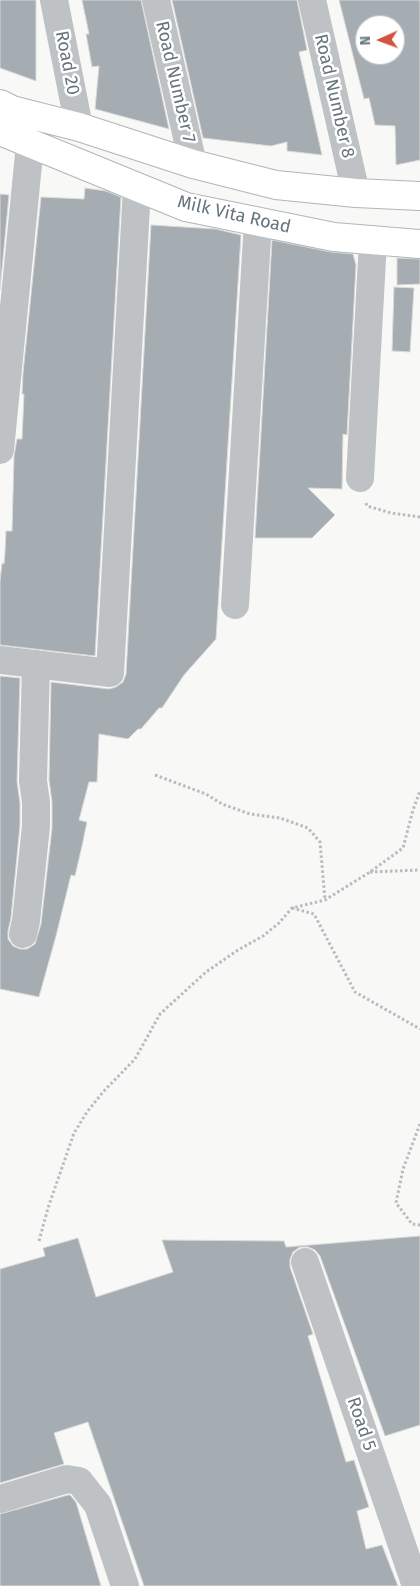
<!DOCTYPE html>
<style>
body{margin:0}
#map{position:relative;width:420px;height:1586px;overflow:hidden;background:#f8f8f6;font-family:"Fira Sans",sans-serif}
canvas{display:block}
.north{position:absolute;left:355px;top:15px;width:50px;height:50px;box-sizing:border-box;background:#fff;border:1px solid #c2c8cb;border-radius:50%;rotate:268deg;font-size:14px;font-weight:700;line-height:20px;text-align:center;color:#66757d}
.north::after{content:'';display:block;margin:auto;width:18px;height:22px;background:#cf553f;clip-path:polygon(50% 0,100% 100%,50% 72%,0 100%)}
</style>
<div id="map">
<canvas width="420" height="1586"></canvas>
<div class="north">N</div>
</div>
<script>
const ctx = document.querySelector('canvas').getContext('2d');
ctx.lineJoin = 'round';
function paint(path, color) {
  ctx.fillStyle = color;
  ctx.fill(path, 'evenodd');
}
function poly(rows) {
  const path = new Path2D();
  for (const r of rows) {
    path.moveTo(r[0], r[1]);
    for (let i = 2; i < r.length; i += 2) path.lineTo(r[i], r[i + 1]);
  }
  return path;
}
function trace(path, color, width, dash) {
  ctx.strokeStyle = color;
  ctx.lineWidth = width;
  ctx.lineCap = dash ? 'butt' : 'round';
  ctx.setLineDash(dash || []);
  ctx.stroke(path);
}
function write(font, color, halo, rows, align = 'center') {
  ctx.font = font + ' "Fira Sans",sans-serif';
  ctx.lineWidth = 5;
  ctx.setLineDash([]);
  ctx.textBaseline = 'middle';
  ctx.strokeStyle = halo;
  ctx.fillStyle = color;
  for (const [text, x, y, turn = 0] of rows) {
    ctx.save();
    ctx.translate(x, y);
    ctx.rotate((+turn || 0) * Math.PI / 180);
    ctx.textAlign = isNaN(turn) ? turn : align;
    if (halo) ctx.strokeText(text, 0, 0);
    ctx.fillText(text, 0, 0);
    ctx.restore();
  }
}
const building = poly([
 [0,0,36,0,36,81,0,68,0,0],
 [82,0,141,0,169,129,95,109,99,66,92,67,86,34,89,34,82,0],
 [172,0,297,0,307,50,299,52,322,155,287,151,287,142,271,146,203,138,172,0],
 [339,0,420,0,420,160,396,165,395,126,375,125,369,98,364,99,339,0],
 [365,25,395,25,395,55,365,55,365,25],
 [85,188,106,191,121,197,95,656,0,645,0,581,2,563,4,564,5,552,6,531,12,531,14,456,17,439,22,439,24,394,22,394,23,373,41,197,84,199,85,188],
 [0,194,9,195,0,290,0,194],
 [151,225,216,229,241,235,216,639,184,675,162,708,159,708,141,729,138,729,128,739,99,734,97,782,89,782,79,820,87,822,82,846,75,876,71,875,56,936,39,997,0,989,0,676,20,678,17,781,20,803,20,825,11,918,8,931,8,939,13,946,20,949,27,949,35,944,41,924,52,828,52,802,49,780,51,682,109,689,116,687,123,682,126,674,151,225],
 [272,240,331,252,353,254,356,265,347,435,343,434,342,489,308,488,335,515,312,538,255,538,272,240],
 [397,258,420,259,420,284,397,285,397,258],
 [394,287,414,288,410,352,392,351,394,287],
 [420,1236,420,1425,385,1436,320,1256,315,1250,308,1247,300,1247,293,1252,290,1259,290,1267,313,1334,308,1336,346,1462,354,1460,369,1507,357,1511,366,1549,382,1545,398,1586,144,1586,88,1422,54,1433,64,1464,0,1483,0,1269,45,1256,43,1248,78,1238,96,1297,173,1272,162,1240,284,1241,286,1247,420,1236],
 [68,1495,70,1495,76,1502,101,1586,0,1586,0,1514,68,1495]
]);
paint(building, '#a6adb2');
trace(building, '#dadad8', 1);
const secondary = poly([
 [0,104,12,110,79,127,193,164,276,185,356,193,420,196],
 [0,131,186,207,334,237,420,244]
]);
trace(secondary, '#b0b6ba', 30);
trace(poly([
 [366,503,367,506,391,513,420,517],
 [155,775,206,794,222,804,250,814,280,818,308,828,320,842,325,900],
 [370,872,420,870],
 [292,908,314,914,355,992,420,1029],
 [420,1124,403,1169,396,1203,412,1224,420,1225],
 [39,1241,48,1208,74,1133,87,1112,103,1092,135,1059,160,1014,206,972,238,950,263,936,279,923,292,908,325,900,370,872,403,848,413,810,420,791]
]), '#b8bcbe', 3, [2.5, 2.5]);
trace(poly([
 [54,0,79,127],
 [156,0,193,164],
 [312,0,356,193],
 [0,450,30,144],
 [360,478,373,241],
 [235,605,258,221],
 [0,660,110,673,137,188],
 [23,934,26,921,36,826,36,802,33,781,36,664],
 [305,1262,416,1586],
 [0,1499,67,1479,79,1481,98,1505,125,1586]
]), '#bec2c5', 28);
trace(secondary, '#fff', 28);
write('18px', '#66757d', '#fff', [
 ["Road 20",67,63,79],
 ["Road Number 7",175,82,77],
 ["Road Number 8",334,96,77],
 ["Milk Vita Road",234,215,13],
 ["Road 5",361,1424,71]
]);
</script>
